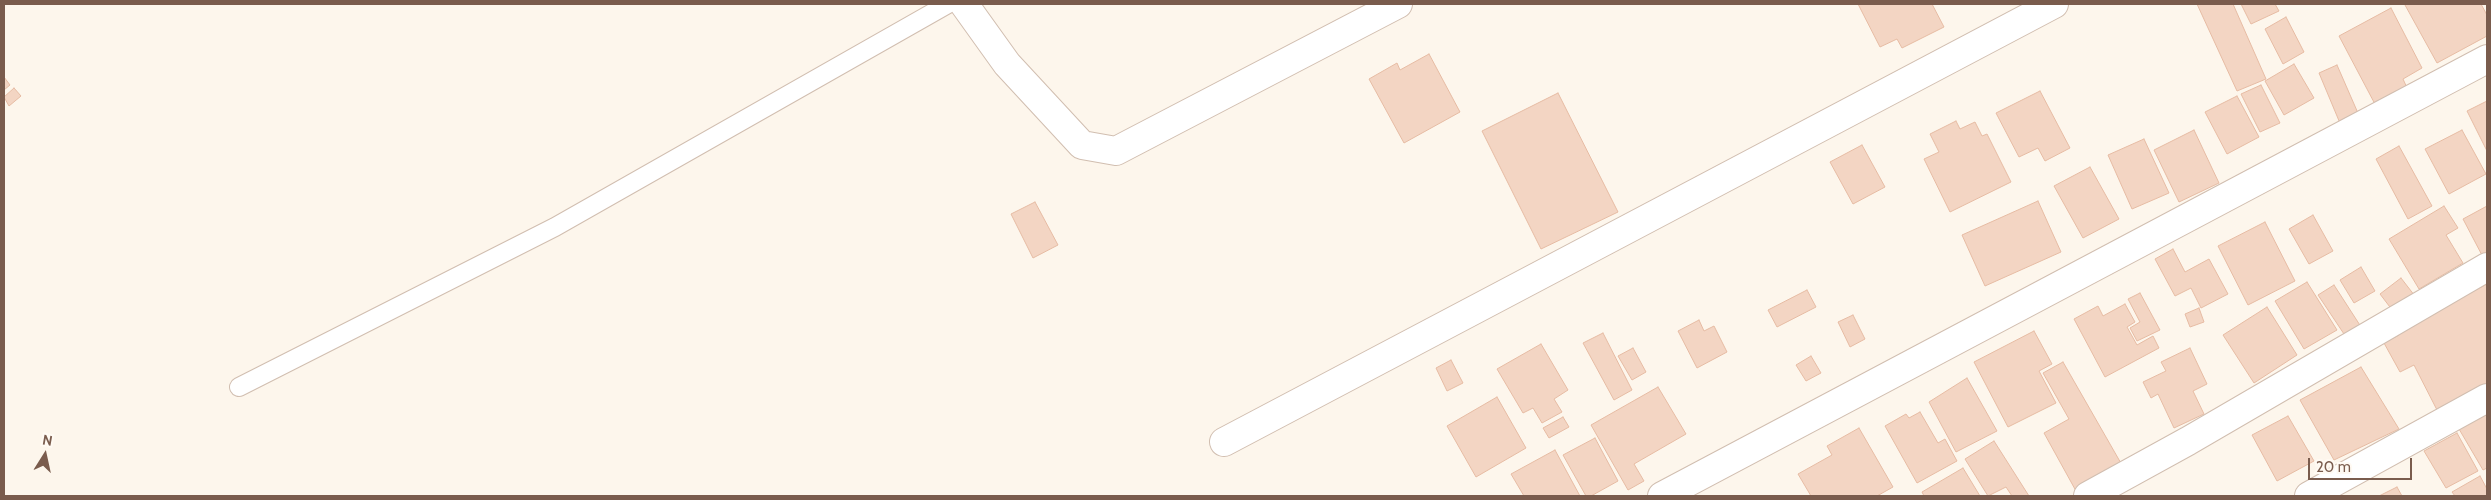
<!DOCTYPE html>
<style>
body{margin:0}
#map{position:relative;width:2491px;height:500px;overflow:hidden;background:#fdf6ec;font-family:Cabin,sans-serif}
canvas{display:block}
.frame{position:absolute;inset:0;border:5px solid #7a5c4d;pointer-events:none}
.north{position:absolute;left:20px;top:430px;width:50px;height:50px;-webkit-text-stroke:4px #fffaf3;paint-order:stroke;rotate:10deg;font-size:14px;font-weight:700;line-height:20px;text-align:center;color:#7a5c4d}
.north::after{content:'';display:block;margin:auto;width:18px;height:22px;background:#7a5c4d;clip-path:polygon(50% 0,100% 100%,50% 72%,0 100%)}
.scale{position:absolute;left:2308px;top:458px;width:104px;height:22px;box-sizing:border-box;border:2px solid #7a5c4d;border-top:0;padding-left:6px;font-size:15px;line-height:18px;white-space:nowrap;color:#7a5c4d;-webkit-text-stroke:4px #fffaf3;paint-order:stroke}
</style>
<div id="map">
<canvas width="2491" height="500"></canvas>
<div class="frame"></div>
<div class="north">N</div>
<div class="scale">20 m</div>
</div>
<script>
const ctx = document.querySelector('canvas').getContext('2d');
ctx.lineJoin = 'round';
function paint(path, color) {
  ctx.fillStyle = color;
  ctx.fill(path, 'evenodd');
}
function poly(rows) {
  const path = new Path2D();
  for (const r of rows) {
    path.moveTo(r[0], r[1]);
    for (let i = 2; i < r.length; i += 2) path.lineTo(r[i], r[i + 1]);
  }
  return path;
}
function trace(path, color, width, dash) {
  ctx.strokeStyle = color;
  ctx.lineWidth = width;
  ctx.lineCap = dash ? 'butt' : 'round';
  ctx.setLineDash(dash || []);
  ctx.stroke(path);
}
const building = poly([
 [1858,4,1932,4,1944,27,1902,48,1897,39,1880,47,1858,4],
 [2197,4,2233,4,2266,79,2237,91,2197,4],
 [2241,4,2275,4,2279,11,2251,24,2241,4],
 [2406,4,2481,4,2487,15,2487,36,2437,63,2405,5,2406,4],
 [2391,8,2422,68,2403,79,2408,90,2376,106,2339,36,2391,8],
 [2286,17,2304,52,2283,64,2265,29,2286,17],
 [1429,54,1460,112,1404,143,1369,79,1397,63,1400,70,1429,54],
 [2294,64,2314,98,2284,115,2265,81,2294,64],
 [2337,65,2361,120,2342,128,2319,73,2337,65],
 [4,77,10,85,4,90,4,77],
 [2261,85,2280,123,2260,132,2241,94,2261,85],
 [14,88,21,96,9,106,4,97,14,88],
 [2040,91,2070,148,2045,161,2038,148,2019,157,1996,113,2040,91],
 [1558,93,1618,212,1541,249,1482,131,1558,93],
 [2237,96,2259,137,2227,154,2205,112,2237,96],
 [2487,101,2487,151,2467,111,2487,101],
 [1956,121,1960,129,1975,122,1982,136,1987,134,2011,182,1950,212,1924,159,1939,152,1930,134,1956,121],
 [2194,130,2219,183,2179,202,2154,150,2194,130],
 [2462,130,2486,174,2449,194,2425,149,2462,130],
 [2144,139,2169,193,2132,209,2108,155,2144,139],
 [1862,145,1885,187,1853,204,1830,162,1862,145],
 [2399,146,2432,206,2408,219,2376,159,2399,146],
 [2090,167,2119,219,2083,238,2054,186,2090,167],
 [2038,201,2061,252,1985,286,1962,235,2038,201],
 [1035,202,1058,245,1033,258,1011,214,1035,202],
 [2444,206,2458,228,2446,235,2463,263,2419,289,2389,239,2444,206],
 [2487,206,2487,258,2484,259,2463,219,2487,206],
 [2313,215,2333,251,2309,264,2289,229,2313,215],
 [2265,222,2295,281,2248,305,2218,246,2265,222],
 [2173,249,2185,272,2209,259,2228,294,2201,308,2191,288,2175,296,2155,259,2173,249],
 [2361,267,2375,291,2354,303,2340,280,2361,267],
 [2401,278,2418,300,2396,315,2380,294,2401,278],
 [2307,282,2337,330,2304,349,2275,301,2307,282],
 [2487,284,2487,384,2437,410,2414,365,2400,372,2384,343,2399,335,2397,332,2487,284],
 [2334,285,2365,333,2350,343,2318,295,2334,285],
 [1807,290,1816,307,1777,327,1768,310,1807,290],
 [2140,293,2160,330,2137,341,2130,328,2140,322,2128,299,2140,293],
 [2125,304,2135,322,2127,327,2137,345,2153,336,2159,348,2105,377,2074,319,2098,306,2103,316,2125,304],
 [2267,307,2297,355,2254,383,2223,335,2267,307],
 [2199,308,2204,322,2190,327,2185,314,2199,308],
 [1853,315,1865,339,1850,347,1838,322,1853,315],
 [1699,320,1704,331,1714,326,1727,352,1697,368,1678,331,1699,320],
 [2034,331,2052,364,2039,371,2056,403,2008,427,1974,362,2034,331],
 [1603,333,1632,390,1614,400,1583,343,1603,333],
 [1541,344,1568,390,1554,399,1562,412,1542,423,1533,408,1523,413,1497,369,1541,344],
 [1633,348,1646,372,1632,380,1618,356,1633,348],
 [2190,348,2207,384,2193,391,2204,414,2174,428,2158,394,2151,398,2143,382,2166,371,2161,362,2190,348],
 [1811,356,1821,373,1806,381,1796,365,1811,356],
 [1451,360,1463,383,1447,391,1436,368,1451,360],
 [2063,362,2122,465,2076,491,2044,433,2069,419,2043,373,2063,362],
 [2361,367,2399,429,2334,460,2300,400,2361,367],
 [1967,378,1997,431,1956,452,1929,402,1967,378],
 [1658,387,1686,434,1634,464,1644,481,1628,490,1591,425,1658,387],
 [1497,397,1526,448,1476,477,1447,426,1497,397],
 [1920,412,1938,443,1945,439,1957,461,1917,483,1885,426,1906,414,1909,418,1920,412],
 [2487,414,2487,468,2483,470,2459,429,2487,414],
 [2288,416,2314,461,2277,481,2252,435,2288,416],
 [1563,417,1569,427,1549,438,1543,428,1563,417],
 [1859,428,1893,487,1877,496,1811,496,1798,474,1832,455,1827,446,1859,428],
 [2457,433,2478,471,2446,488,2424,451,2457,433],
 [1595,438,1618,481,1591,496,1586,496,1563,455,1595,438],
 [1994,441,2029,496,2012,496,2006,487,1988,496,1965,459,1994,441],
 [1555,450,1580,496,1524,496,1511,474,1555,450],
 [1963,468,1980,496,1924,496,1922,492,1963,468],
 [2480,476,2487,489,2487,496,2455,496,2452,492,2480,476],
 [2397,487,2402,496,2379,496,2397,487]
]);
paint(building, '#f3d5c3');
trace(building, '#e6bba3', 1);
const service = poly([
 [239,387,555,227,948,4]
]);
const minor = poly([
 [964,4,1007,64,1082,145,1116,151,1398,4],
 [1224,442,2054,4],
 [1662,496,2487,59],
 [2088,496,2188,441,2487,267],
 [2309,496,2487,398]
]);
trace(service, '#d1beb0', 20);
trace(minor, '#d1beb0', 30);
trace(service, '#fff', 18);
trace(minor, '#fff', 28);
</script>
